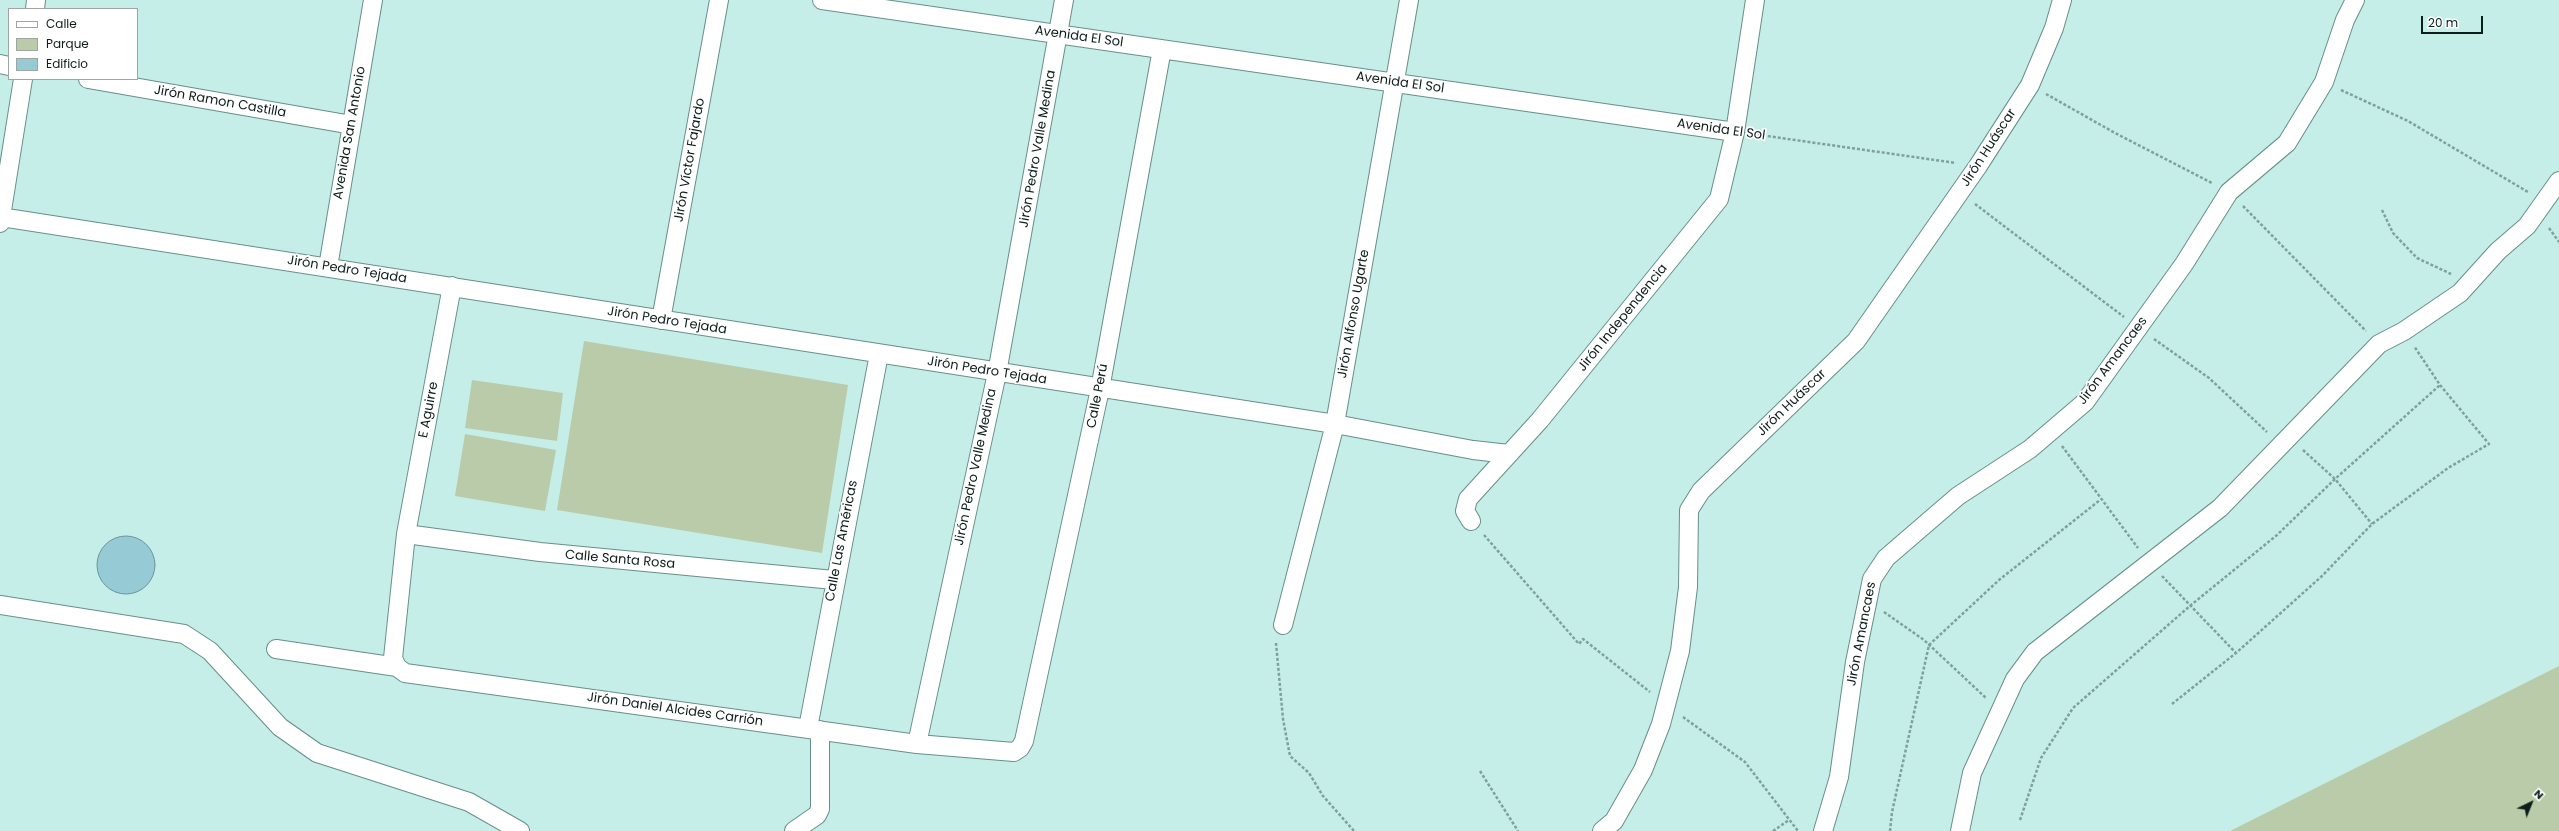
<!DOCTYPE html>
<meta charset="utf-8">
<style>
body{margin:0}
#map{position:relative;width:2559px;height:831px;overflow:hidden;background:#c4eee7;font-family:Poppins,sans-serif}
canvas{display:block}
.legend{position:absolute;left:8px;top:8px;width:130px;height:72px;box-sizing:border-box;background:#fff;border:1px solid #9ea5a3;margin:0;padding:5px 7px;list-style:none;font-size:12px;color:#0d1d1a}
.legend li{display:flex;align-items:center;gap:8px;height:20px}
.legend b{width:20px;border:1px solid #9ea5a3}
.north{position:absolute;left:2511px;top:783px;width:40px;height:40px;-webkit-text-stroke:3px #fff;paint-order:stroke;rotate:43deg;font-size:11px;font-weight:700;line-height:16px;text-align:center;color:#0d1d1a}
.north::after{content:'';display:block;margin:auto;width:14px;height:18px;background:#0d1d1a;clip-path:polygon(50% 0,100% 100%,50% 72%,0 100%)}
.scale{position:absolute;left:2421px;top:16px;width:62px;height:18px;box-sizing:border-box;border:2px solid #0d1d1a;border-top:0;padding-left:5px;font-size:12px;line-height:14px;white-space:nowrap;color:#0d1d1a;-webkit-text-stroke:3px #fff;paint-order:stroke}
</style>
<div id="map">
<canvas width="2559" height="831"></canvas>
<ul class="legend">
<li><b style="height:5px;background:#fff"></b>Calle</li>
<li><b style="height:11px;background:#bacbaa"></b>Parque</li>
<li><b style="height:11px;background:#96cad5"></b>Edificio</li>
</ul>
<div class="north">N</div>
<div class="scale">20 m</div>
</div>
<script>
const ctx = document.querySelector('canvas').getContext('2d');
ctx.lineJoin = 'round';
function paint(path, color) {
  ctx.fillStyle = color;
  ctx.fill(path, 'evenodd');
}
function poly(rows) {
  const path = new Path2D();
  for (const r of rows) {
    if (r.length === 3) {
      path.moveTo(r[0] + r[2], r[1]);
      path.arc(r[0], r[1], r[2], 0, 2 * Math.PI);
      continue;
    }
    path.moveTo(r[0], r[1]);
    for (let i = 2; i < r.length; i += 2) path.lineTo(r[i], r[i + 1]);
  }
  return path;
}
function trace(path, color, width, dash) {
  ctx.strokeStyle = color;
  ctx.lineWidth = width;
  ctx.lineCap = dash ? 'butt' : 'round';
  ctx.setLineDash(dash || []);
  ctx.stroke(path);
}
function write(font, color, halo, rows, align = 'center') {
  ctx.font = font + ' Poppins,sans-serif';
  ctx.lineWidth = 3.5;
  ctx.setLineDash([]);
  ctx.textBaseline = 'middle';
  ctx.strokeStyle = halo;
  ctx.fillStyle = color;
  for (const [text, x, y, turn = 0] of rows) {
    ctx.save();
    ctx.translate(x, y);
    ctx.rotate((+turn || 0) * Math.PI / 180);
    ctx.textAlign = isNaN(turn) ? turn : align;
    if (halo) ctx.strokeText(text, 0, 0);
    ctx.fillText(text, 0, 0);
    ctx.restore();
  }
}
paint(poly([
 [584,341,848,385,822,553,557,510],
 [472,380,563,393,557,441,465,428],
 [465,434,556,450,545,511,455,496],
 [2559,666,2559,831,2230,831]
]), '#bacbaa');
const building = poly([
 [126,565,29]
]);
paint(building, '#96cad5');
trace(building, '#6d939b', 1);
const minor = poly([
 [822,0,1735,132],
 [35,9,36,0],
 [0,64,9,66],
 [88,79,352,125],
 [0,217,1335,424,1473,450,1509,454],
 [0,223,23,79],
 [328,267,373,0],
 [452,286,406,534,393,658,397,667,405,673,917,744,1014,752,1020,748,1024,741,1100,389,1162,49],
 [661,320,719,0],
 [1471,521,1465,511,1468,499,1540,420,1719,199,1735,132,1755,0],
 [406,534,540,552,834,580],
 [0,605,184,634,210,651,280,727,317,753,469,802,520,831],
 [1283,625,1335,424,1409,0],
 [276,649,397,667],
 [808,728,879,354],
 [917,744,997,373,1064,0],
 [794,831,817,815,820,809,820,730],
 [1602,831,1614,821,1643,770,1661,724,1680,651,1688,587,1689,510,1701,491,1856,341,1978,166,2030,85,2054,28,2062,0],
 [1823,831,1839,777,1855,662,1872,579,1886,558,1958,496,2030,449,2085,402,2184,264,2229,192,2287,143,2324,82,2345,20,2355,0],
 [1960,831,1972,773,2015,679,2035,652,2220,508,2379,344,2404,331,2460,293,2498,251,2527,226,2559,181]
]);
trace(minor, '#688f89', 20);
trace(poly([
 [2341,90,2408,121,2528,192],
 [2046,94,2115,133,2212,183],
 [1753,134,1956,163],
 [1975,204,2124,317],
 [2243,206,2366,331],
 [2382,210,2393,233,2417,258,2451,274],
 [2549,228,2559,242],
 [2154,339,2209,378,2267,432],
 [2062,446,2138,548],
 [2303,450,2335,479,2372,524],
 [1484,535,1579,644,1583,639,1650,692],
 [2162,576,2236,653],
 [1884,612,1924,640,1986,698],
 [1276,643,1283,719,1290,756,1309,773,1323,796,1354,831],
 [2172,704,2236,653,2322,576,2372,524,2448,468,2489,444,2440,385,2414,346],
 [1683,717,1745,762,1798,831],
 [1480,771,1518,831],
 [2020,820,2041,758,2073,708,2191,605,2277,535,2335,479,2440,385],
 [1773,831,1789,820],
 [1890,831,1892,812,1929,645,1999,580,2100,500]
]), '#80a09a', 2.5, [3, 2]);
trace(minor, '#fff', 18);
write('13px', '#0d1d1a', '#fff', [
 ["Avenida El Sol",1079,37,8],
 ["Avenida El Sol",1400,83,8],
 ["Jirón Ramon Castilla",220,102,10],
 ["Avenida El Sol",1721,130,8],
 ["Avenida San Antonio",350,133,-80],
 ["Jirón Huáscar",1989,148,-57],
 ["Jirón Pedro Valle Medina",1038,149,-80],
 ["Jirón Víctor Fajardo",690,160,-80],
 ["Jirón Pedro Tejada",347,270,9],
 ["Jirón Alfonso Ugarte",1354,314,-80],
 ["Jirón Independencia",1623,318,-51],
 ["Jirón Pedro Tejada",667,321,9],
 ["Jirón Amancaes",2113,361,-53],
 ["Jirón Pedro Tejada",987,371,9],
 ["Calle Perú",1098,396,-79],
 ["Jirón Huáscar",1792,403,-44],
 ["E Aguirre",429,410,-79],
 ["Jirón Pedro Valle Medina",976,467,-78],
 ["Calle Las Américas",842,541,-79],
 ["Calle Santa Rosa",620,560,5],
 ["Jirón Amancaes",1862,634,-79],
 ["Jirón Daniel Alcides Carrión",675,710,8]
]);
</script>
